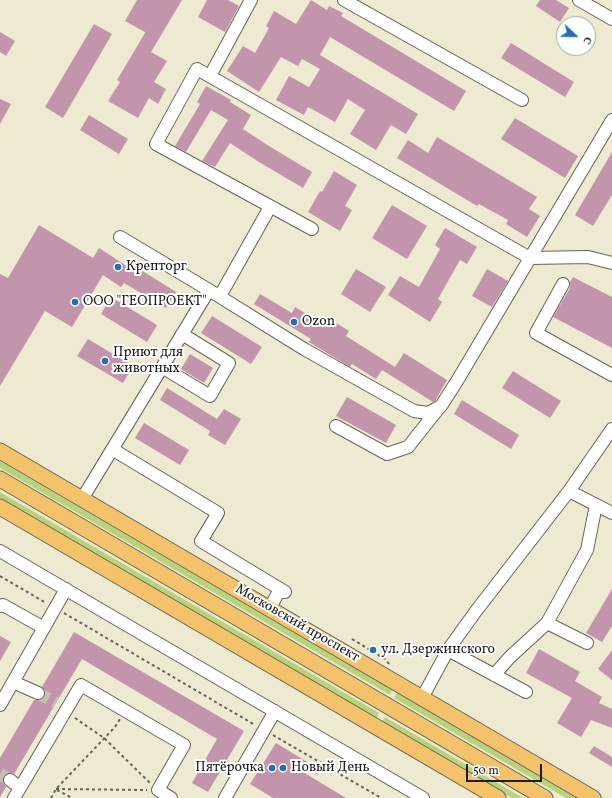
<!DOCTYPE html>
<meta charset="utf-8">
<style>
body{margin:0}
#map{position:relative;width:612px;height:798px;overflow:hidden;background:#eeead1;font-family:Vollkorn,serif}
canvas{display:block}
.north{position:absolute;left:556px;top:16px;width:40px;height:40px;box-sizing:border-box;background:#fff;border:1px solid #a4a4a4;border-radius:50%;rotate:112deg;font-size:11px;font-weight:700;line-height:16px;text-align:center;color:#1c1c1c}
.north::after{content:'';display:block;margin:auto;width:14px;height:18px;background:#1f6fb2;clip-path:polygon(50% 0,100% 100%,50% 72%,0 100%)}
.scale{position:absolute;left:466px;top:764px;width:76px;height:18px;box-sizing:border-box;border:2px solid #1c1c1c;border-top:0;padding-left:5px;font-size:12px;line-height:14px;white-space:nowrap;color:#1c1c1c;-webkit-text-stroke:3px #fff;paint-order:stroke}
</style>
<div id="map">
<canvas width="612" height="798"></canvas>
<div class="north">С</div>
<div class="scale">50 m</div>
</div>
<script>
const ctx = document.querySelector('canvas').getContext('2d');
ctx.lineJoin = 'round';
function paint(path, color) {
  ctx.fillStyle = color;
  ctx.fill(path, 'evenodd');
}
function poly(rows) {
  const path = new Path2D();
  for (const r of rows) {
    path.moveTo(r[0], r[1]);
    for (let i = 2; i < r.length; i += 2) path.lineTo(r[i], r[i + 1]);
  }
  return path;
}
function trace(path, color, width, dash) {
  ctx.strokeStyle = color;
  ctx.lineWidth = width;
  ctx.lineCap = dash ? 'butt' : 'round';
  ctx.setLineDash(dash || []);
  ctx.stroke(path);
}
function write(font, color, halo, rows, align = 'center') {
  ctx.font = font + ' Vollkorn,serif';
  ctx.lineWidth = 4;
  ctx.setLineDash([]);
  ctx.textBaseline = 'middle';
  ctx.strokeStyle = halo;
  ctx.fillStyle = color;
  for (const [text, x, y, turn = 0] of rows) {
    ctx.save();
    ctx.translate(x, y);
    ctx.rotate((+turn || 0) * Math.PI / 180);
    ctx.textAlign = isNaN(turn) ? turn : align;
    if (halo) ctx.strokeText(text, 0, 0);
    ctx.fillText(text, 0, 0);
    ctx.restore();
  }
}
paint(poly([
 [0,461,392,690,390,695,0,468],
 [0,492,379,713,376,719,0,499],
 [397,693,576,798,566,798,394,698],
 [385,717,523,798,512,798,382,722]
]), '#b8d379');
paint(poly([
 [137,0,182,0,151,52,167,61,154,82,166,89,158,104,149,98,138,118,108,101,120,82,117,80,145,33,145,32,125,21],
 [207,0,228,0,239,6,225,32,198,17],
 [311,0,327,10,329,6,343,13,341,16,466,91,454,111,330,37,320,55,418,114,406,134,391,125,376,150,350,134,365,110,348,99,335,122,308,107,304,115,276,100,289,76,309,87,320,69,302,59,298,66,281,57,259,92,227,71,243,46,255,53,269,28,266,26,274,11,296,24],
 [540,0,556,0,569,8,560,22,536,6],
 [94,24,112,34,63,118,45,107],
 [0,32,15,41,6,56,0,52],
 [511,43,574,82,565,97,501,58],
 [206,86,231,100,230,102,251,115,243,129,269,146,312,172,303,188,259,162,230,143,215,167,202,161,228,120,211,110,186,152,175,146,200,104,197,102],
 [0,99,11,104,0,124],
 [89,115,128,139,119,154,80,130],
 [515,118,578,156,565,178,501,139],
 [437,137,537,197,529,209,540,216,527,237,506,224,508,220,479,204,477,206,397,158,408,140,428,153],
 [612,152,612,195,593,226,575,215],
 [334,171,357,185,345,206,352,210,340,231,308,212,320,191,322,192],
 [392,205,427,226,407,259,372,238],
 [39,225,93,258,99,248,139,274,141,270,176,292,166,308,124,283,121,287,103,275,72,327,45,311,0,386,0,274,8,278],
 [445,228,477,247,467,264,460,260,438,299,442,302,430,322,388,295,400,276,419,287,440,249,435,245],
 [356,269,386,287,370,312,341,294],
 [487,269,508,281,492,307,472,296],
 [573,277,612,297,612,348,553,317,570,288,570,282],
 [260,294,292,313,295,307,321,323,325,316,349,331,346,336,395,367,404,353,447,380,435,401,433,402,382,370,376,379,352,364,350,367,309,342,311,339,254,304],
 [111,297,157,325,147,342,101,314],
 [212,316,262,347,251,364,201,333],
 [88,339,133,366,123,383,77,356],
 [190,354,213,368,204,383,181,369],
 [513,371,561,401,550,418,502,388],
 [167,388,217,419,224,409,241,419,225,445,208,435,210,431,160,400],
 [347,397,396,425,386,443,336,416],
 [462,400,519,435,511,449,454,414],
 [144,423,189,450,180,465,135,438],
 [612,589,612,626,602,642,586,633],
 [74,632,244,731,208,792,192,783,217,739,82,659,14,774,11,773,8,773,4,776,3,778,3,782,6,787,0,797,0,758,34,700,39,700,43,699,45,696,45,692,42,687],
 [0,636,11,642,0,661],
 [539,649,580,672,575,681,602,697,599,703,612,709,612,728,591,720,581,737,557,723,572,698,526,673],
 [612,650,612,680,598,669],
 [276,743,309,763,303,772,346,798,273,798,250,784],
 [594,746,612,757,612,767,589,753]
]), '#c395ad');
trace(poly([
 [38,693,56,703],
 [0,774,10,780]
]), '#c4c1ad', 12, [12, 6]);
const minor = poly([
 [344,0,522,100],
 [579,0,612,19],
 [210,76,251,0],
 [312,229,156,144,197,69,530,258,588,257,612,263],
 [120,237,209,290,304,349,414,411,428,413,441,406,457,381,612,120],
 [563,284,536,333,612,375],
 [220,296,270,207],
 [162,367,210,396,229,363,182,334],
 [336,426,387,454,408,447,439,408],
 [112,449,218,513,201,541,285,592],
 [569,491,612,513],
 [82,499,209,290],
 [0,551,423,798],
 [0,606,3,605,44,628],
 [270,608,280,589],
 [587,643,547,623,587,550,596,505],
 [448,650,526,692],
 [494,675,510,657,547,623],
 [13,682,38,693],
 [422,698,448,650,476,611,569,491,612,429],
 [0,705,66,589],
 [10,780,20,788],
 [14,798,81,685,184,745,158,790,171,798],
 [225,798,275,711]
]);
const major = poly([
 [0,451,593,798],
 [0,479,545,798],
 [0,507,498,798]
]);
trace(minor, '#66645b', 14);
trace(major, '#66645b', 17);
trace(poly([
 [0,576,46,603],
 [64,613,255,725],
 [352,639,385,659,389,664],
 [75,718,104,738,150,783],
 [273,735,381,798],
 [56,789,147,790],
 [57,790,72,798],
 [51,798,56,789,115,727,120,719]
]), '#66645b', 2, [3, 3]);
trace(minor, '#fff', 12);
trace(major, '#f4c26a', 15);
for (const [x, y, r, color] of [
 [118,267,4,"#1f6fb2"],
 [75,302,4,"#1f6fb2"],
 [294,322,4,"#1f6fb2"],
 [105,361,4,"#1f6fb2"],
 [373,650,4,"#1f6fb2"],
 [272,768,4,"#1f6fb2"],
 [283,768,4,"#1f6fb2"]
]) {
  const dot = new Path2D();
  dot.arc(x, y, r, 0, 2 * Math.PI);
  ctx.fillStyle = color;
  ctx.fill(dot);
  trace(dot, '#fff', 1.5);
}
write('14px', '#1c1c1c', '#fff', [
 ["Крепторг",126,267],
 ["ООО \"ГЕОПРОЕКТ\"",83,302],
 ["Ozon",302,322],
 ["Приют для",113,353],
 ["животных",113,369],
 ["ул. Дзержинского",381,650],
 ["Пятёрочка",264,768,"right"],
 ["Новый День",291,768]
], 'left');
write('14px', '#1c1c1c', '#fff', [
 ["Московский проспект",297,624,30]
]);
</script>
